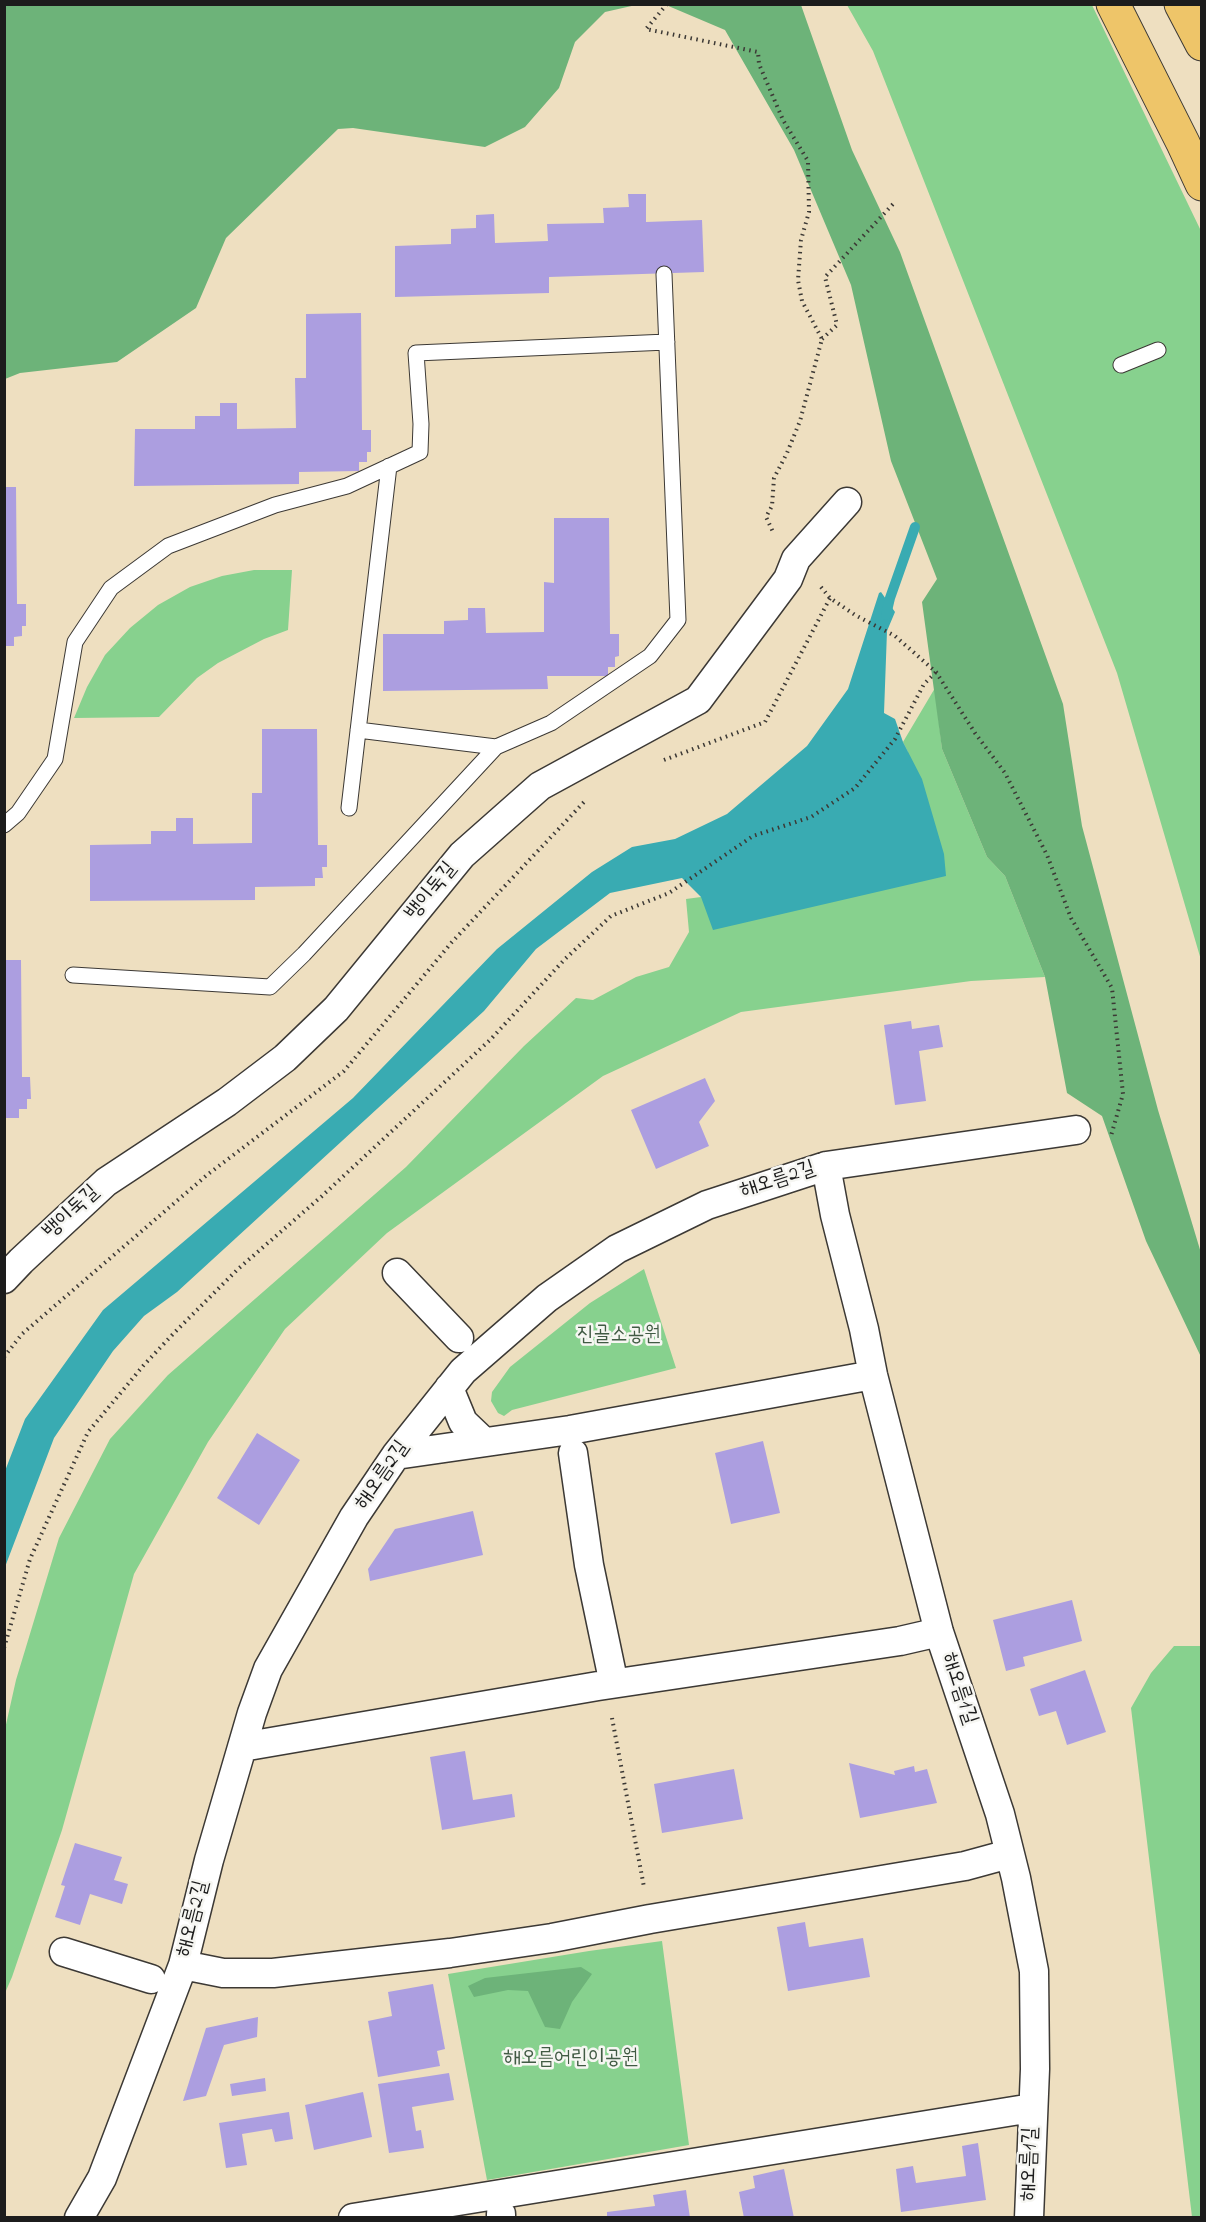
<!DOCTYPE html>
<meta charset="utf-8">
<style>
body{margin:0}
#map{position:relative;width:1206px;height:2222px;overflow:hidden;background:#eedfc0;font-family:"Indie Flower",sans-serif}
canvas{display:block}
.frame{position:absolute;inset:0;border:6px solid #1c1c1c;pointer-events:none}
</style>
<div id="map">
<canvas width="1206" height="2222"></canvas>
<div class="frame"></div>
</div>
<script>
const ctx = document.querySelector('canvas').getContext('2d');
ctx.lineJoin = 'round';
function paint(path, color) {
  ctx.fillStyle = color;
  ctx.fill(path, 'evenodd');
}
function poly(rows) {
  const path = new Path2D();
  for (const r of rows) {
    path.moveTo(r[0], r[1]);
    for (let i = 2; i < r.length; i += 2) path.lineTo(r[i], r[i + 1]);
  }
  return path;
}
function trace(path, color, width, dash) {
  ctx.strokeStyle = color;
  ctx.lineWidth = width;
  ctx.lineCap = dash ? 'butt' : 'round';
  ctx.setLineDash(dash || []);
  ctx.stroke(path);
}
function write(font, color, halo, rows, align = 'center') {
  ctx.font = font + ' "Indie Flower","Poor Story",sans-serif';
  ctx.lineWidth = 5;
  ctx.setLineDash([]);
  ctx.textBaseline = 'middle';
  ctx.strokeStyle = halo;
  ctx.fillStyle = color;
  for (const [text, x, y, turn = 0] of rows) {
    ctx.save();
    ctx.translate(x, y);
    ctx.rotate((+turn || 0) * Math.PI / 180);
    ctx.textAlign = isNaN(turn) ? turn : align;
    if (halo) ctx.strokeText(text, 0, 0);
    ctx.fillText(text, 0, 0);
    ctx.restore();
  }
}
paint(poly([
 [847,5,1092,5,1201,231,1201,960,1117,673,873,51],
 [254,570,292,570,288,630,264,639,218,663,197,678,159,717,74,718,87,687,105,655,130,628,158,605,190,587,222,576],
 [935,688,942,749,987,857,1005,876,1045,977,971,981,741,1012,603,1076,387,1233,285,1329,208,1442,134,1574,62,1830,12,1977,5,1993,5,1729,16,1680,59,1538,110,1439,168,1375,406,1167,524,1046,576,998,593,1000,636,977,669,967,689,932,686,899,701,897,908,752,903,742],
 [644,1269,676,1368,512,1410,504,1416,498,1413,491,1401,492,1392,510,1367,590,1303],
 [1174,1646,1202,1646,1201,2218,1192,2217,1131,1708,1151,1673],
 [662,1941,689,2145,487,2180,448,1974,589,1951]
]), '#87d18e');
paint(poly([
 [5,4,636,4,636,5,605,12,575,42,559,88,525,127,485,147,353,128,338,129,226,238,196,308,117,362,20,373,5,379],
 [666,5,801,5,852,150,900,252,1063,704,1082,826,1158,1110,1201,1253,1201,1357,1146,1241,1102,1116,1067,1093,1045,977,1005,876,987,857,942,749,922,602,937,579,891,461,851,285,794,150,725,30],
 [581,1967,592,1974,572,2002,560,2029,545,2027,528,1991,508,1990,474,1997,468,1986,485,1978]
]), '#6db379');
paint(poly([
 [881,592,895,612,887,631,884,713,895,719,903,742,922,779,944,854,946,876,713,930,701,897,682,878,610,893,536,949,484,1011,177,1292,144,1316,113,1351,54,1438,5,1567,5,1471,25,1419,103,1310,353,1098,497,949,592,872,632,847,675,839,727,814,807,746,848,689,879,593]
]), '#39abb2');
trace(poly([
 [886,615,890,598,915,527]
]), '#39abb2', 10);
paint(poly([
 [628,194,646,194,646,222,702,220,704,272,549,277,549,293,395,297,395,246,451,244,451,229,476,228,476,215,494,214,495,243,548,241,547,224,604,223,603,208,629,207],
 [361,313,362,430,371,430,371,452,367,452,367,462,359,462,359,471,299,472,299,484,134,486,135,429,195,429,195,416,220,416,220,403,237,403,237,429,296,428,295,378,306,378,306,314],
 [4,487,16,487,17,604,26,604,26,626,22,626,22,636,14,637,14,646,4,646],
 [554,518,609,518,610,634,619,634,619,656,615,657,615,667,608,667,608,676,547,676,548,689,383,691,383,634,444,634,444,621,468,620,468,608,485,608,486,633,544,632,544,582,554,583],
 [262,729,317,729,318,845,327,845,327,867,322,867,323,878,315,878,315,886,255,887,255,900,90,901,90,845,151,844,151,831,176,831,176,818,193,818,193,844,252,843,252,793,262,793],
 [4,960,21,960,22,1077,30,1077,31,1099,27,1099,27,1109,19,1109,19,1118,4,1118],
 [911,1021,912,1029,939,1025,943,1047,919,1051,926,1101,895,1105,884,1025],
 [705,1078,715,1101,699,1122,709,1146,656,1169,631,1110],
 [257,1433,300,1460,259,1525,217,1498],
 [763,1441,780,1513,731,1524,715,1453],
 [473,1511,483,1555,370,1581,368,1569,395,1529],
 [1072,1600,1082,1641,1023,1657,1025,1666,1006,1671,993,1620],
 [1085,1670,1106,1732,1067,1745,1056,1711,1039,1716,1030,1689],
 [465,1751,473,1800,512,1794,515,1817,442,1830,430,1757],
 [849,1763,895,1775,894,1771,914,1766,915,1772,927,1769,937,1803,860,1818],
 [734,1769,743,1819,662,1833,654,1784],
 [75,1843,122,1857,114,1880,128,1884,122,1904,90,1894,80,1925,55,1917,65,1886,61,1885],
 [805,1922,809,1947,863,1938,870,1977,788,1991,777,1927],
 [433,1984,445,2049,437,2051,440,2066,378,2077,368,2021,392,2016,388,1992],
 [258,2017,257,2037,224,2045,206,2096,183,2101,206,2028],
 [449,2073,454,2100,412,2107,416,2131,421,2130,424,2148,389,2153,378,2084],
 [265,2078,266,2091,232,2096,230,2084],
 [363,2092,372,2137,314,2150,305,2105],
 [289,2112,293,2139,275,2142,272,2129,242,2134,247,2165,226,2168,219,2123],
 [978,2143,986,2200,901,2212,896,2169,913,2166,916,2183,966,2176,962,2146],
 [784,2169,794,2218,744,2218,739,2192,755,2188,753,2176],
 [686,2190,690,2218,607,2218,607,2212,655,2206,653,2195]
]), '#ac9ee0');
const lane = poly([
 [1121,365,1158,350],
 [358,730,496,747],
 [349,808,389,466],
 [4,825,18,813,55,759,75,642,111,588,168,546,275,505,347,486,420,452,421,424,416,353,667,342],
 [73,975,270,987,304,954,496,747,551,723,650,656,678,620,664,274]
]);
const street = poly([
 [826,1166,835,1215,864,1329,873,1375,939,1632,1000,1814,1016,1878,1034,1971,1035,2069,1029,2218],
 [397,1273,459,1338],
 [4,1279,21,1261,106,1182,227,1102,285,1058,336,1009,462,855,540,786,698,700,788,579,796,559,847,502],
 [449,1388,463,1422,484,1442],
 [573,1453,589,1565,611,1670],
 [396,1455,570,1430,873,1375],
 [242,1747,598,1686,900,1641,939,1632],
 [64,1952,151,1979],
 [183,1965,223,1973,273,1973,450,1953,552,1938,650,1919,965,1866,1009,1854],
 [501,2214,501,2218],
 [79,2218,102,2178,183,1965,209,1860,252,1713,268,1669,354,1517,396,1455,463,1371,547,1298,617,1249,707,1205,826,1166,1076,1130],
 [353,2218,1032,2108]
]);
const highway = poly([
 [1113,4,1183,143,1202,184],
 [1181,4,1202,44]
]);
trace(lane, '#3c3935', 17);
trace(street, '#3c3935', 31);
trace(highway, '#3c3935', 35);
trace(poly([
 [667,4,646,29,758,52,759,64,783,120,808,161,809,212,801,240,798,280,802,301,822,339,800,421,787,453,774,478,772,506,766,517,774,534],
 [822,339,837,325,825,277,894,203],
 [821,587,830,598,855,615,895,636,936,672,975,733,1005,773,1047,855,1071,918,1112,988,1123,1094,1111,1136],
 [664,760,765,722,830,598],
 [4,1357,22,1334,207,1175,344,1071,452,942,584,802],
 [4,1648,30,1559,88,1432,143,1366,174,1333,238,1269,322,1196,491,1039,565,959,611,916,669,893,753,836,811,817,855,788,895,739,924,684,936,672],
 [612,1718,644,1887]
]), '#3c3935', 4, [1.5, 4.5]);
trace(lane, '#fff', 15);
trace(street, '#fff', 28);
trace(highway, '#eec569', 33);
write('21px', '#1c1c1c', '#f6f6f2', [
 ["뱅이둑길",432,892,-51],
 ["해오름2길",778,1181,-18],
 ["뱅이둑길",72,1213,-43],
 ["해오름2길",383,1476,-55],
 ["해오름1길",958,1689,72],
 ["해오름2길",194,1919,-76],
 ["해오름1길",1031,2164,-88]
]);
write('21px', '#415b44', '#f6f6f2', [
 ["진골소공원",619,1337],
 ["해오름어린이공원",571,2060]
]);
</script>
